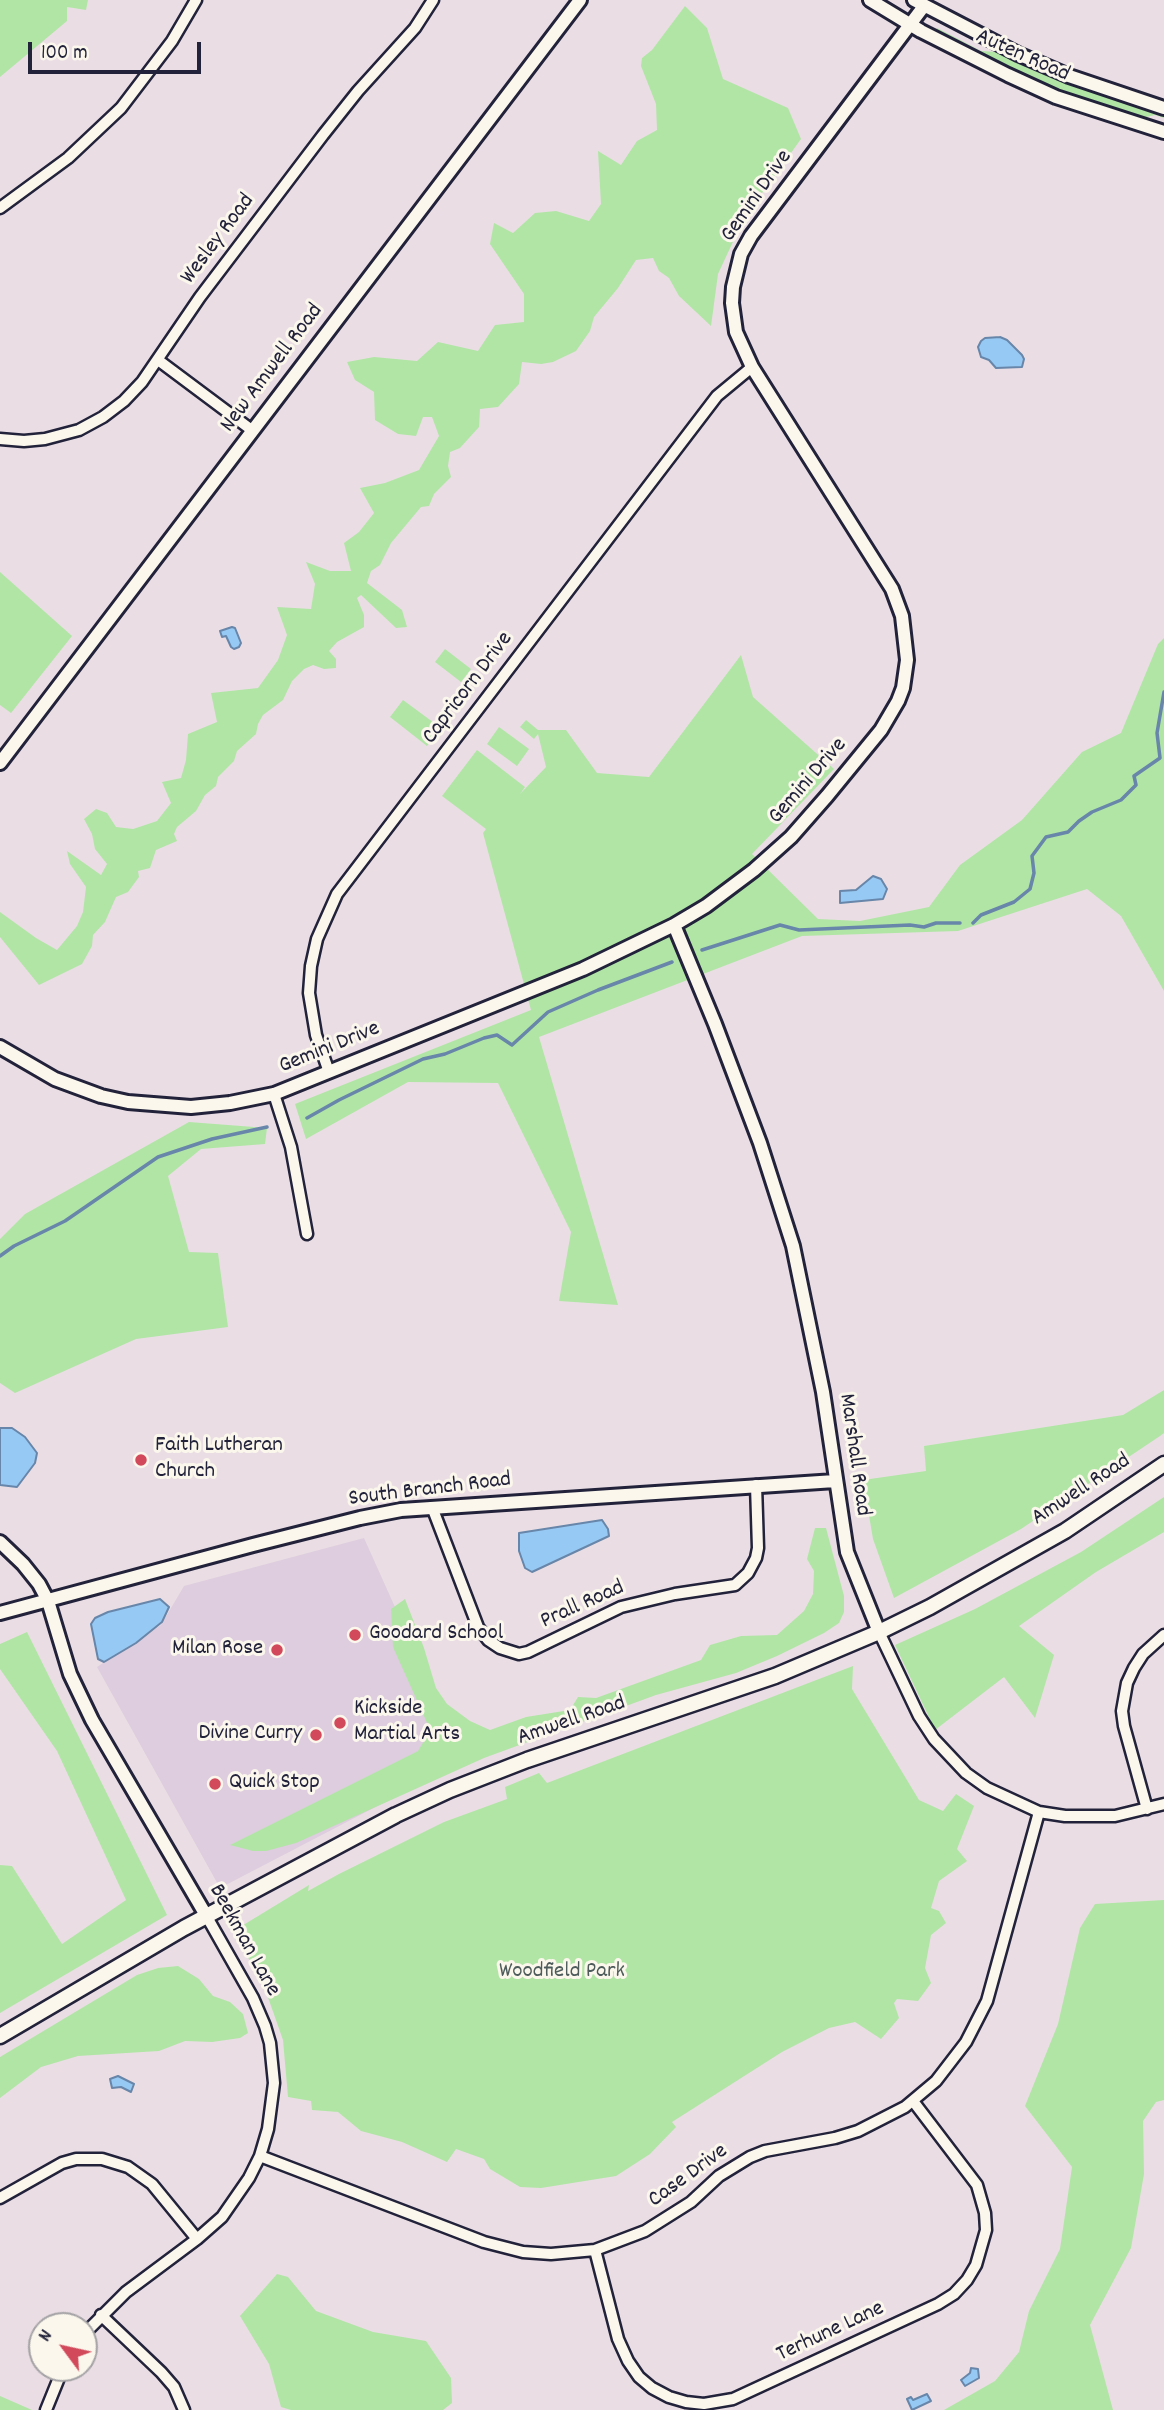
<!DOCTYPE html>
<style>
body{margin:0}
#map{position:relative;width:1164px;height:2410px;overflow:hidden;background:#eadee4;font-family:Dekko,sans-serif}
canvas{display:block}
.north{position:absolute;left:28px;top:2312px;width:70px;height:70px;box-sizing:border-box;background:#fbf7ec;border:2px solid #a4a2a5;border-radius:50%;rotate:303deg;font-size:19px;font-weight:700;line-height:28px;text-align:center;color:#22223b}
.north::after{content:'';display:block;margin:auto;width:24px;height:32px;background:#d1495b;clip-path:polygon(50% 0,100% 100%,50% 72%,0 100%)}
.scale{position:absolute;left:28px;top:42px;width:173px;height:32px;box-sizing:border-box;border:4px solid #22223b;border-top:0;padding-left:9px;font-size:21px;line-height:24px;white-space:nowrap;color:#22223b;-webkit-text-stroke:5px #fbf7ec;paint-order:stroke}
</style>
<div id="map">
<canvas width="1164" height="2410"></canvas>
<div class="north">N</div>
<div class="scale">100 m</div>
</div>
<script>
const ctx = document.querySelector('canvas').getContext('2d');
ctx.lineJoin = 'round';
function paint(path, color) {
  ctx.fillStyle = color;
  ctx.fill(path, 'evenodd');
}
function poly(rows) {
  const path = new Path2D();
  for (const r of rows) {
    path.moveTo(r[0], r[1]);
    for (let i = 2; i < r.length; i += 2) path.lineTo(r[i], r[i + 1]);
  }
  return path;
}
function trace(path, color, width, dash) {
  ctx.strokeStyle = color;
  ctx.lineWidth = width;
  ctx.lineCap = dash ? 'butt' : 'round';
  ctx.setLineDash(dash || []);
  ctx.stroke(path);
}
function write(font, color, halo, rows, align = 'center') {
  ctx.font = font + ' Dekko,sans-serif';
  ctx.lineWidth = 6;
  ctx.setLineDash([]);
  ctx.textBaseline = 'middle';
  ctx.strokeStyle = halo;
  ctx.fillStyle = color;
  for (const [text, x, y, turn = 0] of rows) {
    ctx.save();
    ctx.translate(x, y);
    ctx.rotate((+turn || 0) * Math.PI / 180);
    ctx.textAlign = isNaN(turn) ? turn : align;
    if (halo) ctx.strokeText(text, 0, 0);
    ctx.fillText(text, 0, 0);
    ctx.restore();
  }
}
paint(poly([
 [364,1538,464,1761,220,1888,97,1667,161,1625,184,1586]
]), '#decdde');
paint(poly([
 [0,0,88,0,86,10,67,7,67,21,0,77],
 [685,6,707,28,723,79,788,108,801,139,744,218,718,274,711,326,679,296,669,278,659,271,653,258,636,260,618,288,594,317,590,331,576,351,553,362,541,364,522,362,519,384,498,407,480,409,479,427,460,448,450,452,448,466,451,477,434,494,429,506,421,507,391,543,380,565,371,571,367,583,402,610,407,627,396,628,361,595,357,598,364,615,364,627,337,642,329,651,336,659,336,668,324,669,313,665,304,669,292,681,283,700,263,715,258,724,256,734,237,751,234,761,218,777,216,786,205,795,196,811,177,827,174,834,177,841,156,850,150,868,138,871,139,877,128,892,116,897,105,922,93,935,92,946,82,964,39,985,0,937,0,912,36,938,57,950,77,926,83,912,86,887,70,864,67,851,101,875,107,864,95,849,92,834,84,819,96,809,107,813,116,827,133,829,157,821,171,803,162,782,181,778,186,760,188,734,217,722,211,693,258,688,278,660,287,635,277,607,311,609,315,584,306,562,330,571,351,571,344,543,359,532,374,513,360,488,385,483,419,470,439,436,432,417,423,417,416,436,398,434,375,420,374,392,355,380,347,362,374,357,417,361,438,342,478,351,495,325,524,322,524,294,490,244,494,223,513,233,535,213,556,211,589,221,601,204,598,151,621,165,637,141,657,130,656,104,641,66,642,58,652,50],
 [937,28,981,51,997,52,1071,84,1164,115,1164,118,1155,115,1141,118,1071,94,1005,66,935,31],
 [0,572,72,636,11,713,0,705],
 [1164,638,1164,991,1121,916,1087,889,958,931,802,936,539,1037,618,1305,559,1301,571,1232,498,1083,408,1082,306,1139,295,1104,531,1010,483,833,486,829,442,796,477,750,525,787,520,794,546,767,538,734,534,739,520,727,526,720,538,730,566,730,597,773,649,777,741,655,753,697,834,769,752,854,818,919,860,921,929,907,960,865,1022,820,1082,752,1121,733,1158,644],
 [445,649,471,669,461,682,435,662],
 [403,700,441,728,427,746,390,717],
 [499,727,529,749,517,766,487,744],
 [189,1122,267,1128,265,1144,201,1149,168,1176,189,1252,218,1253,228,1327,136,1339,15,1393,0,1383,0,1239,25,1214],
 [1164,1390,1164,1433,1160,1436,1021,1529,894,1598,873,1539,863,1480,926,1471,924,1446,1123,1415],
 [1164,1497,1164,1532,1096,1572,1019,1626,1054,1655,1035,1718,1004,1677,935,1730,895,1645,975,1609,1081,1552],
 [815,1528,826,1528,844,1596,844,1612,839,1623,824,1633,777,1656,736,1673,656,1695,484,1758,296,1843,266,1851,253,1851,230,1845,418,1751,427,1736,428,1725,393,1647,391,1609,405,1599,424,1648,436,1688,447,1704,470,1721,490,1730,526,1717,570,1710,578,1697,596,1698,701,1660,710,1645,741,1636,777,1635,804,1611,813,1594,814,1571,807,1559],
 [27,1632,167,1915,0,2013,0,1865,12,1866,62,1944,126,1900,57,1751,0,1669,0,1644],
 [853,1666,852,1689,919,1800,943,1811,956,1794,974,1806,957,1849,967,1861,939,1881,931,1908,939,1911,946,1923,931,1935,925,1968,931,1983,918,2001,897,1999,894,2003,899,2018,881,2039,855,2022,829,2028,782,2052,672,2122,676,2127,650,2154,616,2176,541,2188,520,2187,490,2169,484,2159,456,2149,447,2162,402,2142,361,2131,338,2112,312,2110,311,2101,288,2097,283,2040,264,1986,235,1934,240,1927,309,1885,308,1891,339,1874,444,1822,507,1799,505,1787,539,1773,547,1783],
 [1164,1900,1164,2100,1156,2102,1143,2121,1144,2174,1131,2248,1090,2325,1113,2410,944,2410,995,2381,1019,2352,1029,2311,1060,2249,1072,2167,1025,2106,1058,2024,1080,1928,1095,1904],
 [178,1966,199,1979,213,1996,230,2002,243,2014,248,2033,240,2038,212,2042,185,2041,159,2051,78,2056,41,2067,0,2098,0,2057,137,1975,158,1968],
 [277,2274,288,2277,316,2311,373,2332,426,2341,451,2378,452,2403,443,2410,291,2410,281,2407,269,2364,240,2316],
 [0,2396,32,2410,0,2410]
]), '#b1e5a6');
const water = poly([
 [1000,337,1007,340,1022,355,1024,359,1022,367,996,368,989,360,981,357,978,347,981,341,985,338,1000,337],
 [232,627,235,628,241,643,239,647,234,649,231,647,226,636,222,637,220,631,232,627],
 [873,876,881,879,887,889,883,899,840,903,840,891,856,890,873,876],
 [0,1428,12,1428,25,1437,37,1453,35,1463,17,1487,0,1485,0,1428],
 [602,1520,608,1529,609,1536,532,1572,525,1568,519,1551,519,1533,602,1520],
 [160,1599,169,1607,162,1622,136,1643,104,1662,98,1659,91,1624,95,1618,108,1612,160,1599],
 [118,2076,134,2084,131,2092,121,2087,112,2088,110,2079,118,2076],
 [971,2368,978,2369,979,2378,965,2386,961,2380,970,2373,971,2368],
 [927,2394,931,2401,912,2410,907,2399,911,2397,913,2400,927,2394]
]);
paint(water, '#96c9f3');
trace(water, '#6886a9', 2);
trace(poly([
 [973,923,981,915,1014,902,1030,889,1034,873,1032,856,1046,837,1068,832,1079,821,1092,812,1121,800,1136,785,1134,776,1160,758,1157,733,1164,692],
 [702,950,780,925,799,930,910,925,924,927,936,923,960,923],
 [307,1118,339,1100,423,1059,445,1054,484,1038,497,1035,512,1045,548,1012,598,990,672,962],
 [0,1256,14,1246,65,1221,158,1157,212,1139,267,1127]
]), '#6886a9', 3.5);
const minor = poly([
 [0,208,68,158,121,108,172,41,196,0],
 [158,360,253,431],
 [0,439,24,441,45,439,79,430,103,417,124,401,142,382,200,297,323,135,358,91,415,28,433,0],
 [329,1072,316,1035,309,993,311,966,317,939,337,894,717,396,752,367],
 [274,1094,291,1147,307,1234],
 [432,1507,478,1627,488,1640,500,1648,519,1654,528,1652,621,1607,675,1594,735,1585,748,1573,756,1558,758,1548,756,1485],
 [879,1632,919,1716,934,1739,966,1773,987,1788,1039,1812,1065,1816,1115,1816,1164,1804],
 [1147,1809,1124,1726,1122,1711,1127,1683,1134,1668,1143,1654,1164,1635],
 [260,2156,484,2242,523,2252,551,2254,595,2250,645,2231,691,2202,719,2176,750,2157,765,2151,835,2138,858,2131,905,2107,936,2081,966,2042,987,2001,1039,1812],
 [0,2198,62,2163,76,2159,102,2159,128,2167,152,2184,197,2239],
 [595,2250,618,2339,628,2361,639,2377,652,2388,669,2397,686,2402,704,2404,733,2399,938,2304,954,2294,967,2280,976,2265,986,2230,985,2213,977,2185,913,2101],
 [101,2315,161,2372,174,2387,184,2410],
 [84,2334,126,2292,197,2239,222,2217,249,2178,260,2156,268,2129,274,2083,270,2043,265,2026,253,1998,207,1917],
 [46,2410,63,2368]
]);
const tertiary = poly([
 [870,0,921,31,1008,75,1056,97,1164,132],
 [914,0,1018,54,1069,76,1164,108],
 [0,763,580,0],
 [674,925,715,1024,760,1143,793,1246,823,1392,847,1552,879,1632],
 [0,1047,55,1079,101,1096,128,1102,191,1107,230,1103,274,1094,583,969,674,925,706,906,754,870,791,837,827,796,881,730,898,701,903,688,907,660,902,616,892,589,752,367,736,332,732,303,733,287,741,254,751,236,924,6],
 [0,1542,23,1564,39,1584,48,1601,70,1674,92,1720,207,1917],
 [0,1613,253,1545,360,1518,401,1510,835,1481]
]);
const secondary = poly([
 [0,2036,184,1928,396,1815,450,1790,527,1760,775,1676,879,1632,930,1607,1065,1531,1164,1464]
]);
trace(minor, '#22223b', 15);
trace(tertiary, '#22223b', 18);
trace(secondary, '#22223b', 19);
trace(minor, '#fbf7ec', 10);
trace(tertiary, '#fbf7ec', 12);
trace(secondary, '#fbf7ec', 14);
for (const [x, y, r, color] of [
 [141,1460,7,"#d1495b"],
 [355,1635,7,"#d1495b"],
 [277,1650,7,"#d1495b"],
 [340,1723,7,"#d1495b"],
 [316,1735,7,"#d1495b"],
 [215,1784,7,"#d1495b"]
]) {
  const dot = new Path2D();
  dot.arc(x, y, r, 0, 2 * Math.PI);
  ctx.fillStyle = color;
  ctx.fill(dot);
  trace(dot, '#fbf7ec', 2.5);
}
write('23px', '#22223b', '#fbf7ec', [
 ["Auten Road",1022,57,24],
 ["Gemini Drive",758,197,-55],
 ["Wesley Road",219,240,-53],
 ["New Amwell Road",273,369,-53],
 ["Capricorn Drive",469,689,-53],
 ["Gemini Drive",809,782,-49],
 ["Gemini Drive",330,1049,-22],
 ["Marshall Road",853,1455,82],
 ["South Branch Road",430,1491,-7],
 ["Amwell Road",1082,1491,-33],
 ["Prall Road",583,1606,-24],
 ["Amwell Road",572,1722,-19],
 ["Beekman Lane",243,1941,61],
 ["Case Drive",689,2177,-36],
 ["Terhune Lane",831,2333,-25]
]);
write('23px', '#22223b', '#fbf7ec', [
 ["Faith Lutheran",155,1447],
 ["Church",155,1473],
 ["Goodard School",369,1635],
 ["Milan Rose",263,1650,"right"],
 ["Kickside",354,1710],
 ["Martial Arts",354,1736],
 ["Divine Curry",302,1735,"right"],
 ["Quick Stop",229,1784]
], 'left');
write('23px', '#4d5c5b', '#fbf7ec', [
 ["Woodfield Park",562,1973]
]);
</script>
